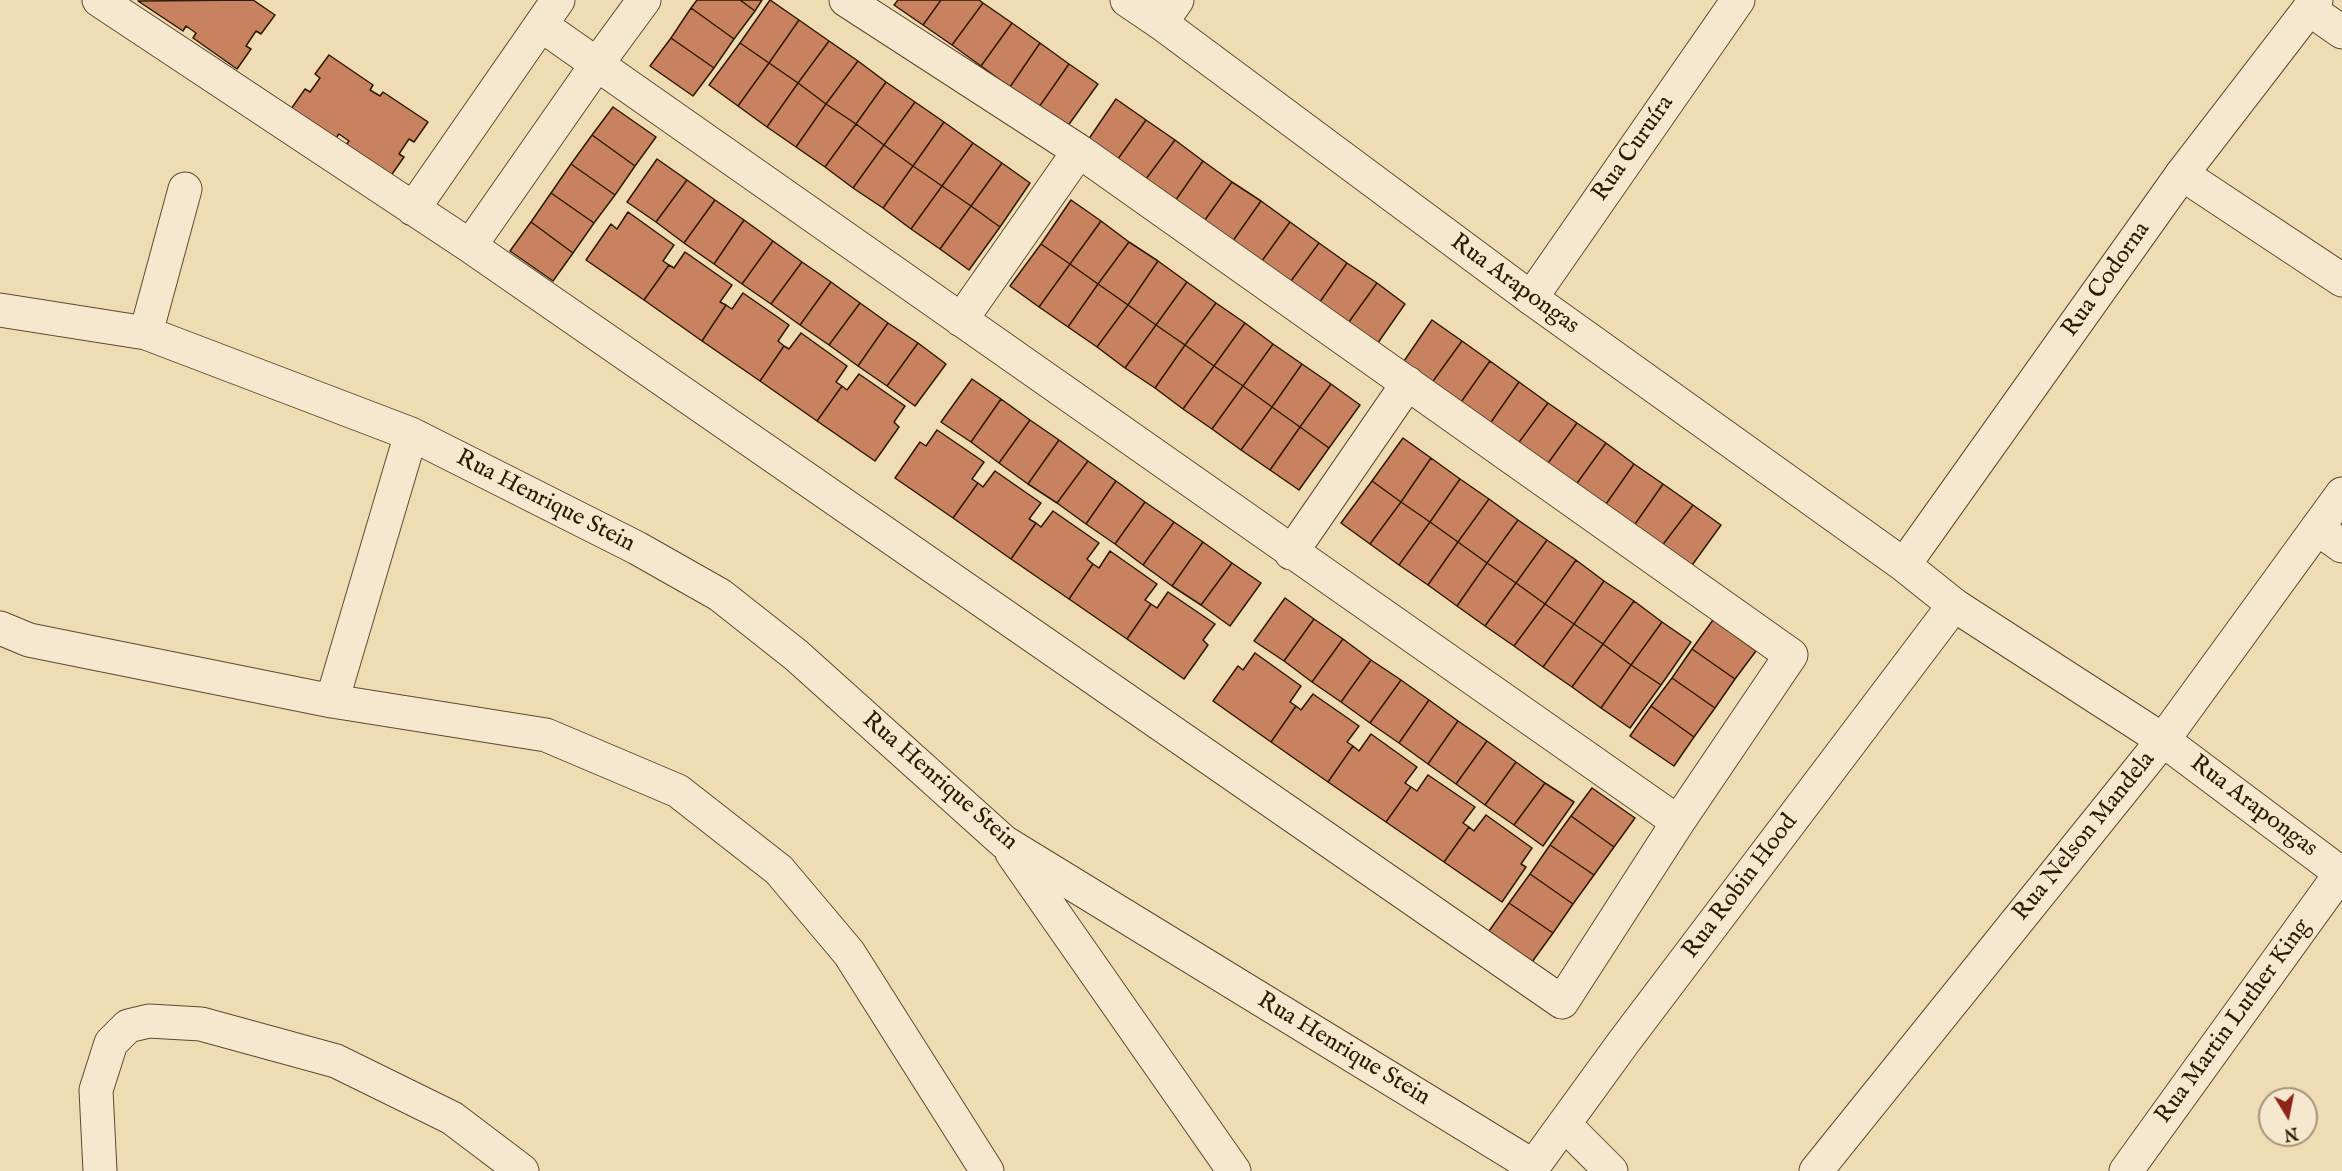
<!DOCTYPE html>
<meta charset="utf-8">
<style>
body{margin:0}
#map{position:relative;width:2342px;height:1171px;overflow:hidden;background:#efdcb3;font-family:"IM FELL English",serif}
canvas{display:block}
.north{position:absolute;left:2258px;top:1087px;width:60px;height:60px;box-sizing:border-box;background:#f5e8ce;border:2px solid #a5957d;border-radius:50%;rotate:170deg;font-size:16px;font-weight:700;line-height:24px;text-align:center;color:#2e1903}
.north::after{content:'';display:block;margin:auto;width:21px;height:27px;background:#8f2418;clip-path:polygon(50% 0,100% 100%,50% 72%,0 100%)}
</style>
<div id="map">
<canvas width="2342" height="1171"></canvas>
<div class="north">N</div>
</div>
<script>
const ctx = document.querySelector('canvas').getContext('2d');
ctx.lineJoin = 'round';
function paint(path, color) {
  ctx.fillStyle = color;
  ctx.fill(path, 'evenodd');
}
function poly(rows) {
  const path = new Path2D();
  for (const r of rows) {
    path.moveTo(r[0], r[1]);
    for (let i = 2; i < r.length; i += 2) path.lineTo(r[i], r[i + 1]);
  }
  return path;
}
function trace(path, color, width, dash) {
  ctx.strokeStyle = color;
  ctx.lineWidth = width;
  ctx.lineCap = dash ? 'butt' : 'round';
  ctx.setLineDash(dash || []);
  ctx.stroke(path);
}
function write(font, color, halo, rows, align = 'center') {
  ctx.font = font + ' "IM FELL English",serif';
  ctx.lineWidth = 4.5;
  ctx.setLineDash([]);
  ctx.textBaseline = 'middle';
  ctx.strokeStyle = halo;
  ctx.fillStyle = color;
  for (const [text, x, y, turn = 0] of rows) {
    ctx.save();
    ctx.translate(x, y);
    ctx.rotate((+turn || 0) * Math.PI / 180);
    ctx.textAlign = isNaN(turn) ? turn : align;
    if (halo) ctx.strokeText(text, 0, 0);
    ctx.fillText(text, 0, 0);
    ctx.restore();
  }
}
const building = poly([
 [253,0,275,15,261,34,256,31,246,46,251,49,237,69,193,38,196,33,186,26,183,31,138,1,253,0],
 [697,0,740,0,755,11,734,39,691,8,697,0],
 [740,0,762,0,755,11,740,0],
 [770,0,799,20,769,63,740,43,770,0],
 [898,0,941,0,923,25,894,5,898,0],
 [941,0,979,0,983,3,952,45,923,25,941,0],
 [983,3,1012,23,981,66,952,45,983,3],
 [691,8,734,39,714,68,671,38,691,8],
 [799,20,829,41,798,83,769,63,799,20],
 [1012,23,1040,43,1010,87,981,66,1012,23],
 [671,38,714,68,693,96,650,66,671,38],
 [829,41,858,61,826,104,798,83,829,41],
 [740,43,769,63,738,106,709,85,740,43],
 [1040,43,1069,64,1039,107,1010,87,1040,43],
 [329,55,373,85,370,90,380,96,383,92,428,122,414,142,409,139,399,154,404,157,390,177,345,146,349,141,339,134,335,139,291,109,305,89,310,92,320,78,315,74,329,55],
 [858,61,886,82,856,124,826,104,858,61],
 [769,63,798,83,767,127,738,106,769,63],
 [1069,64,1098,84,1067,127,1039,107,1069,64],
 [886,82,915,102,884,145,856,124,886,82],
 [798,83,826,104,796,147,767,127,798,83],
 [1116,99,1146,120,1115,163,1086,143,1116,99],
 [915,102,944,122,913,166,884,145,915,102],
 [826,104,856,124,825,167,796,147,826,104],
 [613,107,656,137,635,166,592,135,613,107],
 [1146,120,1175,140,1143,183,1115,163,1146,120],
 [944,122,973,143,942,186,913,166,944,122],
 [856,124,884,145,853,188,825,167,856,124],
 [592,135,635,166,615,195,571,164,592,135],
 [1175,140,1203,161,1173,204,1143,183,1175,140],
 [973,143,1002,163,971,206,942,186,973,143],
 [884,145,913,166,883,208,853,188,884,145],
 [657,159,687,180,656,222,627,202,657,159],
 [1203,161,1232,182,1202,224,1173,204,1203,161],
 [1002,163,1030,183,1000,227,971,206,1002,163],
 [571,164,615,195,594,223,551,193,571,164],
 [913,166,942,186,911,229,883,208,913,166],
 [687,180,715,200,684,243,656,222,687,180],
 [1232,182,1261,201,1230,245,1202,224,1232,182],
 [942,186,971,206,940,249,911,229,942,186],
 [551,193,594,223,573,253,531,222,551,193],
 [715,200,744,220,714,264,684,243,715,200],
 [1071,200,1101,221,1070,264,1041,244,1071,200],
 [1261,201,1290,222,1259,265,1230,245,1261,201],
 [971,206,1000,227,969,270,940,249,971,206],
 [628,212,674,245,663,261,669,265,644,300,586,260,611,224,617,229,628,212],
 [744,220,773,241,742,284,714,264,744,220],
 [1101,221,1129,242,1098,284,1070,264,1101,221],
 [531,222,573,253,553,281,510,251,531,222],
 [1290,222,1319,243,1288,285,1259,265,1290,222],
 [773,241,802,262,771,304,742,284,773,241],
 [1129,242,1158,261,1128,305,1098,284,1129,242],
 [1319,243,1347,263,1317,306,1288,285,1319,243],
 [1041,244,1070,264,1039,307,1010,286,1041,244],
 [685,252,732,285,720,302,726,305,702,341,644,300,669,265,674,268,685,252],
 [1158,261,1187,282,1156,325,1128,305,1158,261],
 [802,262,831,282,800,325,771,304,802,262],
 [1347,263,1377,283,1346,326,1317,306,1347,263],
 [1070,264,1098,284,1068,327,1039,307,1070,264],
 [831,282,860,303,829,345,800,325,831,282],
 [1187,282,1216,303,1185,345,1156,325,1187,282],
 [1377,283,1405,304,1375,347,1346,326,1377,283],
 [1098,284,1128,305,1097,347,1068,327,1098,284],
 [743,293,789,325,778,341,784,346,760,381,702,341,726,305,732,309,743,293],
 [860,303,888,323,858,366,829,345,860,303],
 [1216,303,1245,323,1214,366,1185,345,1216,303],
 [1128,305,1156,325,1125,368,1097,347,1128,305],
 [1432,320,1462,341,1431,384,1402,364,1432,320],
 [888,323,918,343,887,386,858,366,888,323],
 [1245,323,1273,344,1243,386,1214,366,1245,323],
 [1156,325,1185,345,1155,388,1125,368,1156,325],
 [801,333,847,366,836,382,842,386,817,421,760,381,784,346,789,349,801,333],
 [1462,341,1490,361,1459,405,1431,384,1462,341],
 [918,343,946,364,915,406,887,386,918,343],
 [1273,344,1302,364,1272,407,1243,386,1273,344],
 [1185,345,1214,366,1183,409,1155,388,1185,345],
 [1490,361,1519,382,1489,425,1459,405,1490,361],
 [1302,364,1331,384,1300,427,1272,407,1302,364],
 [1214,366,1243,386,1212,429,1183,409,1214,366],
 [859,374,905,406,894,422,899,427,875,461,817,421,842,386,847,390,859,374],
 [972,379,1001,399,971,442,941,422,972,379],
 [1519,382,1548,403,1517,445,1489,425,1519,382],
 [1331,384,1360,405,1329,448,1300,427,1331,384],
 [1243,386,1272,407,1241,450,1212,429,1243,386],
 [1001,399,1030,420,999,463,971,442,1001,399],
 [1548,403,1577,423,1546,466,1517,445,1548,403],
 [1272,407,1300,427,1270,470,1241,450,1272,407],
 [1030,420,1059,440,1028,484,999,463,1030,420],
 [1577,423,1606,443,1575,486,1546,466,1577,423],
 [1300,427,1329,448,1299,490,1270,470,1300,427],
 [937,430,984,462,972,479,978,483,953,518,895,478,920,442,926,446,937,430],
 [1403,438,1431,458,1401,502,1372,481,1403,438],
 [1059,440,1088,461,1057,503,1028,484,1059,440],
 [1606,443,1634,464,1604,507,1575,486,1606,443],
 [1431,458,1460,479,1430,522,1401,502,1431,458],
 [1088,461,1116,481,1086,524,1057,503,1088,461],
 [1634,464,1663,484,1633,527,1604,507,1634,464],
 [995,471,1041,503,1029,519,1036,523,1011,559,953,518,978,483,983,487,995,471],
 [1460,479,1489,499,1458,542,1430,522,1460,479],
 [1116,481,1145,502,1115,544,1086,524,1116,481],
 [1372,481,1401,502,1370,544,1341,523,1372,481],
 [1663,484,1693,505,1661,547,1633,527,1663,484],
 [1489,499,1518,520,1487,563,1458,542,1489,499],
 [1145,502,1174,522,1143,565,1115,544,1145,502],
 [1401,502,1430,522,1399,565,1370,544,1401,502],
 [1693,505,1721,525,1690,568,1661,547,1693,505],
 [1053,511,1099,543,1087,559,1093,564,1069,599,1011,559,1036,523,1041,527,1053,511],
 [1518,520,1547,540,1516,583,1487,563,1518,520],
 [1174,522,1203,542,1172,586,1143,565,1174,522],
 [1430,522,1458,542,1428,585,1399,565,1430,522],
 [1547,540,1576,560,1545,604,1516,583,1547,540],
 [1203,542,1232,563,1201,605,1172,586,1203,542],
 [1458,542,1487,563,1457,606,1428,585,1458,542],
 [1110,551,1157,584,1145,600,1151,604,1127,639,1069,599,1093,564,1099,568,1110,551],
 [1576,560,1604,581,1574,624,1545,604,1576,560],
 [1232,563,1261,583,1230,626,1201,605,1232,563],
 [1487,563,1516,583,1485,626,1457,606,1487,563],
 [1604,581,1634,601,1603,644,1574,624,1604,581],
 [1516,583,1545,604,1514,646,1485,626,1516,583],
 [1168,592,1215,624,1203,640,1208,645,1184,679,1127,639,1151,604,1157,608,1168,592],
 [1285,598,1314,619,1284,661,1254,641,1285,598],
 [1634,601,1662,622,1631,665,1603,644,1634,601],
 [1545,604,1574,624,1543,667,1514,646,1545,604],
 [1314,619,1343,639,1312,682,1284,661,1314,619],
 [1713,620,1756,651,1735,679,1692,649,1713,620],
 [1662,622,1691,642,1661,685,1631,665,1662,622],
 [1574,624,1603,644,1572,687,1543,667,1574,624],
 [1343,639,1371,660,1341,702,1312,682,1343,639],
 [1603,644,1631,665,1601,708,1572,687,1603,644],
 [1692,649,1735,679,1715,708,1672,678,1692,649],
 [1255,653,1301,686,1290,702,1296,706,1271,742,1213,701,1238,666,1243,670,1255,653],
 [1371,660,1401,680,1370,723,1341,702,1371,660],
 [1631,665,1661,685,1630,728,1601,708,1631,665],
 [1672,678,1715,708,1694,737,1651,706,1672,678],
 [1401,680,1429,700,1399,743,1370,723,1401,680],
 [1313,694,1359,726,1347,742,1353,746,1328,782,1271,742,1296,706,1301,710,1313,694],
 [1429,700,1458,721,1428,764,1399,743,1429,700],
 [1651,706,1694,737,1674,766,1630,736,1651,706],
 [1458,721,1487,741,1456,784,1428,764,1458,721],
 [1371,734,1417,767,1405,783,1411,787,1386,822,1328,782,1353,746,1359,751,1371,734],
 [1487,741,1516,762,1485,805,1456,784,1487,741],
 [1516,762,1545,783,1514,825,1485,805,1516,762],
 [1428,775,1475,807,1463,823,1469,827,1444,862,1386,822,1411,787,1417,791,1428,775],
 [1545,783,1574,802,1543,846,1514,825,1545,783],
 [1592,788,1635,818,1614,847,1571,816,1592,788],
 [1486,815,1532,848,1521,864,1526,867,1502,902,1444,862,1469,827,1474,831,1486,815],
 [1571,816,1614,847,1594,875,1550,845,1571,816],
 [1550,845,1594,875,1573,904,1530,874,1550,845],
 [1530,874,1573,904,1553,933,1509,903,1530,874],
 [1509,903,1553,933,1532,962,1489,931,1509,903]
]);
paint(building, '#c9825f');
trace(building, '#2e1903', 1.5);
const minor = poly([
 [99,0,470,246,1562,1002,1678,822,1791,655,1079,151,846,0],
 [2309,9,2342,32],
 [1161,23,1177,0],
 [541,25,1678,822],
 [2182,174,2342,280],
 [413,209,558,0],
 [470,246,597,64,644,0],
 [1531,298,1738,0],
 [0,310,146,333,411,434,332,701],
 [961,320,1079,151],
 [146,333,185,189],
 [411,434,637,548,720,595,796,655,1004,842,1533,1166],
 [2317,528,2342,546],
 [1291,553,1408,383],
 [0,628,29,640,332,701,546,735,678,791,779,870,849,953,987,1171],
 [1012,853,1234,1171],
 [1564,1124,1611,1171],
 [100,1171,96,1090,111,1043,128,1026,149,1021,201,1024,336,1061,452,1118,522,1171],
 [1530,1171,1623,1043,1954,605],
 [1816,1171,2163,740,2342,494],
 [2126,1171,2341,873]
]);
const tertiary = poly([
 [1127,0,1161,23,1531,298,1904,565,1954,605,2163,740,2342,874],
 [1904,565,2182,174,2316,0]
]);
trace(minor, '#5e4a2f', 35);
trace(tertiary, '#5e4a2f', 35);
trace(minor, '#f5e8ce', 33);
trace(tertiary, '#f5e8ce', 33);
write('24px', '#2e1903', '#f5e8ce', [
 ["Rua Curuíra",1634,149,-55],
 ["Rua Codorna",2107,280,-55],
 ["Rua Arapongas",1514,285,36],
 ["Rua Henrique Stein",545,502,27],
 ["Rua Henrique Stein",939,782,41],
 ["Rua Arapongas",2253,807,37],
 ["Rua Nelson Mandela",2085,837,-51],
 ["Rua Robin Hood",1741,887,-53],
 ["Rua Martin Luther King",2234,1022,-54],
 ["Rua Henrique Stein",1343,1050,31]
]);
</script>
